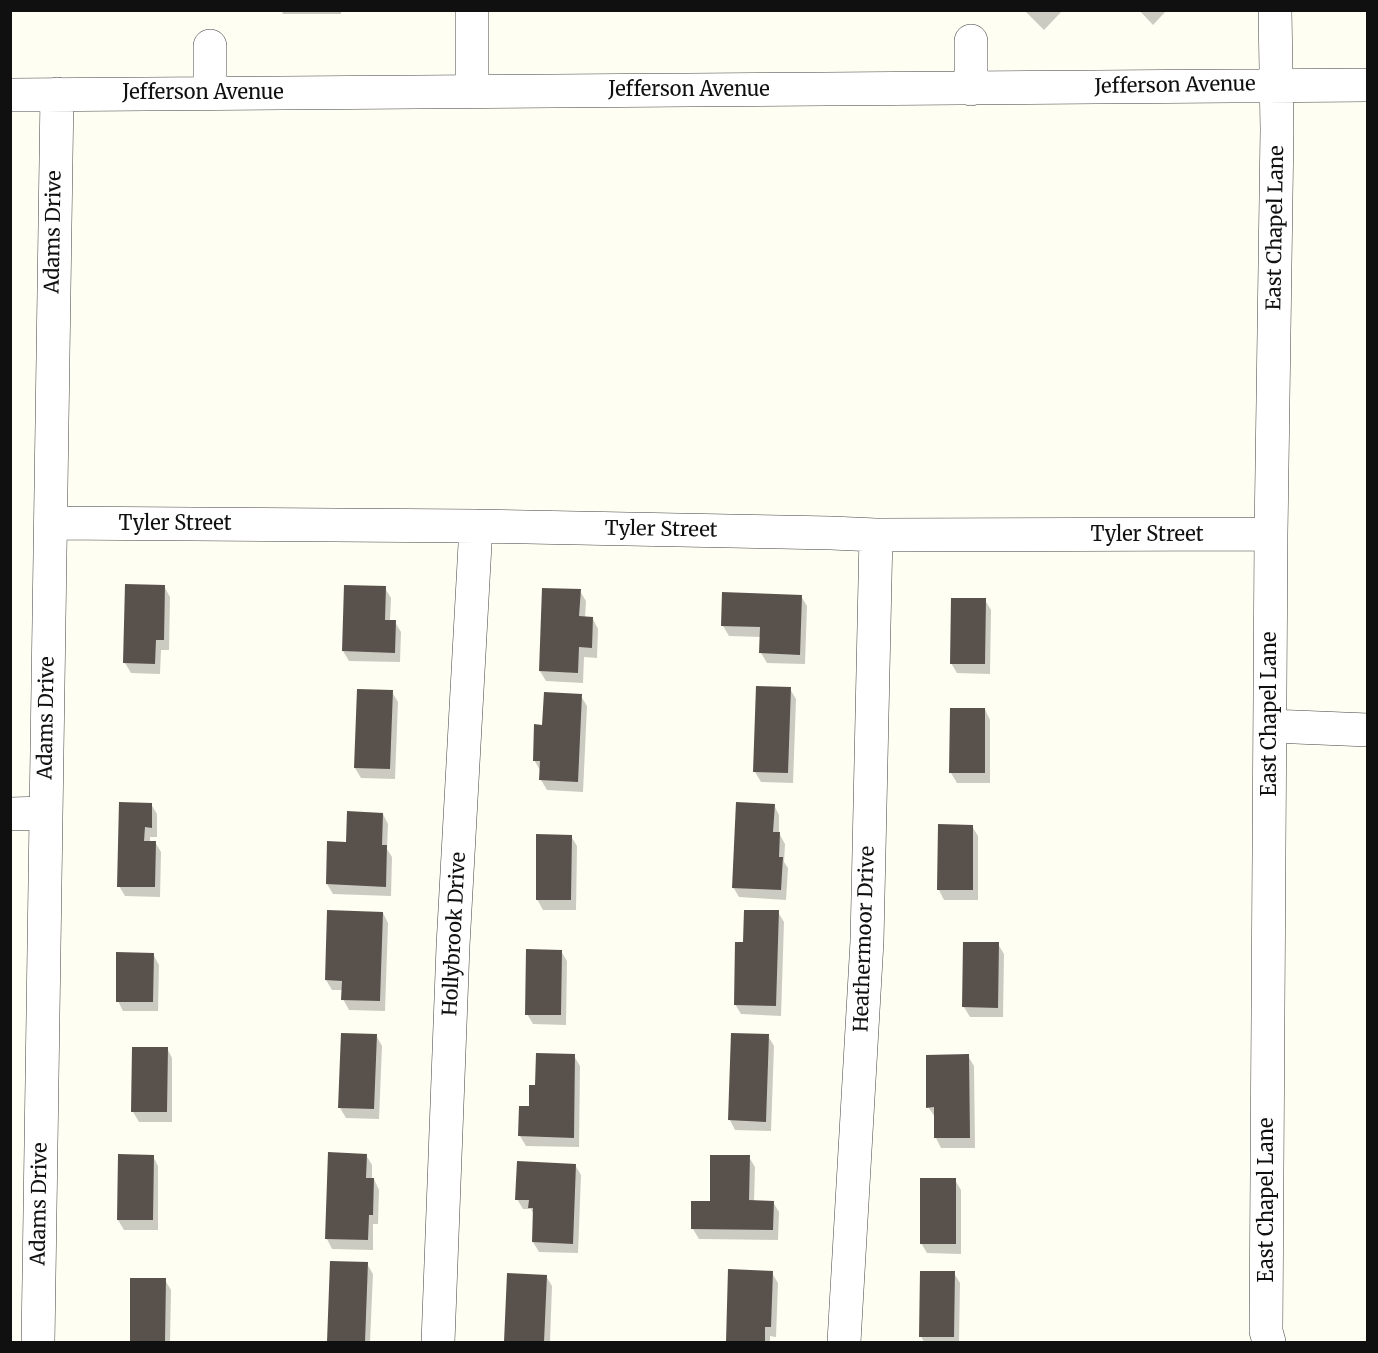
<!DOCTYPE html>
<style>
body{margin:0}
#map{position:relative;width:1378px;height:1353px;overflow:hidden;background:#fffef3;font-family:Merriweather,serif}
canvas{display:block}
.frame{position:absolute;inset:0;border:12px solid #101010;pointer-events:none}
</style>
<div id="map">
<canvas width="1378" height="1353"></canvas>
<div class="frame"></div>
</div>
<script>
const ctx = document.querySelector('canvas').getContext('2d');
ctx.lineJoin = 'round';
function paint(path, color) {
  ctx.fillStyle = color;
  ctx.fill(path, 'evenodd');
}
function poly(rows) {
  const path = new Path2D();
  for (const r of rows) {
    path.moveTo(r[0], r[1]);
    for (let i = 2; i < r.length; i += 2) path.lineTo(r[i], r[i + 1]);
  }
  return path;
}
function trace(path, color, width, dash) {
  ctx.strokeStyle = color;
  ctx.lineWidth = width;
  ctx.lineCap = dash ? 'butt' : 'round';
  ctx.setLineDash(dash || []);
  ctx.stroke(path);
}
function write(font, color, halo, rows, align = 'center') {
  ctx.font = font + ' Merriweather,serif';
  ctx.lineWidth = 6;
  ctx.setLineDash([]);
  ctx.textBaseline = 'middle';
  ctx.strokeStyle = halo;
  ctx.fillStyle = color;
  for (const [text, x, y, turn = 0] of rows) {
    ctx.save();
    ctx.translate(x, y);
    ctx.rotate((+turn || 0) * Math.PI / 180);
    ctx.textAlign = isNaN(turn) ? turn : align;
    if (halo) ctx.strokeText(text, 0, 0);
    ctx.fillText(text, 0, 0);
    ctx.restore();
  }
}
paint(poly([
 [281,10,341,10,341,14,283,14],
 [1024,10,1063,10,1044,30],
 [1139,10,1167,10,1153,25],
 [164,586,170,597,169,650,161,650,160,674,131,673,125,663],
 [385,588,391,598,390,621,395,622,401,632,400,662,349,661,343,651],
 [580,591,586,601,585,618,593,619,598,629,597,658,584,657,583,683,546,681,540,671],
 [801,596,807,606,805,664,767,663,761,653,761,637,729,636,723,626],
 [985,600,991,610,990,674,957,673,951,663],
 [790,689,796,699,793,783,761,782,755,772],
 [392,692,398,702,395,779,361,778,355,768],
 [581,696,587,706,583,792,547,790,541,780,540,770,534,760,543,726],
 [985,709,990,720,990,783,957,783,951,773],
 [151,804,157,814,157,837,150,837,150,842,155,842,161,852,160,897,125,896,119,886],
 [774,805,779,815,779,833,785,844,784,862,788,868,786,900,739,897,733,887],
 [383,814,388,824,387,849,392,857,391,896,333,894,327,884,328,843,347,844],
 [972,826,978,836,978,900,944,900,939,890],
 [571,836,577,846,576,910,543,910,537,899],
 [778,912,784,922,781,1016,741,1014,735,1004,745,943],
 [383,913,388,923,385,1011,349,1010,343,999,343,990,332,990,326,980],
 [998,944,1004,954,1003,1017,970,1017,964,1007],
 [561,951,567,961,566,1025,533,1024,527,1014],
 [153,954,159,965,158,1011,123,1011,118,1001],
 [342,1035,376,1035,382,1046,379,1119,346,1118,340,1108],
 [768,1036,774,1046,771,1131,735,1130,730,1120],
 [167,1048,172,1058,172,1122,139,1122,133,1112],
 [574,1056,580,1066,579,1147,526,1146,520,1136,536,1086],
 [968,1056,974,1066,975,1148,941,1148,936,1138,935,1117,928,1107],
 [366,1155,372,1165,372,1179,374,1179,379,1190,378,1224,373,1224,373,1250,332,1249,327,1239],
 [153,1156,158,1166,158,1230,124,1230,118,1220],
 [749,1157,755,1167,754,1202,773,1202,779,1212,778,1240,699,1239,693,1229,711,1202],
 [575,1165,581,1175,578,1253,539,1252,533,1242,534,1216,531,1209,523,1209,517,1199],
 [955,1180,961,1190,961,1254,927,1253,921,1243],
 [331,1263,367,1264,373,1274,370,1342,328,1342],
 [729,1271,772,1273,778,1283,776,1337,770,1336,770,1342,727,1342],
 [954,1273,960,1283,959,1342,924,1342,921,1336],
 [509,1275,546,1276,552,1286,550,1342,506,1342],
 [132,1280,165,1280,171,1290,170,1342,131,1342]
]), '#0003');
paint(poly([
 [125,584,165,585,164,640,156,640,155,664,123,663],
 [344,585,386,586,385,620,396,620,395,653,342,651],
 [542,588,581,589,579,616,593,617,592,648,579,647,578,673,539,671],
 [722,592,802,595,800,655,759,653,760,627,721,626],
 [951,598,986,598,985,664,950,664],
 [756,686,791,687,788,773,753,772],
 [357,689,393,690,390,769,354,768],
 [544,692,582,694,578,782,539,780,540,761,533,761,534,724,542,725],
 [950,708,985,708,985,773,949,773],
 [119,802,152,803,152,828,145,827,144,841,156,841,155,887,117,887],
 [736,802,775,804,773,832,780,832,779,857,783,857,781,890,732,888],
 [347,811,383,813,382,845,387,845,386,887,326,884,327,841,346,842],
 [938,824,973,825,973,890,937,890],
 [536,834,572,835,571,900,536,900],
 [327,910,383,912,380,1001,341,1000,342,981,325,980],
 [744,910,779,910,776,1006,734,1005,735,942,743,942],
 [963,942,999,942,998,1008,962,1007],
 [526,949,562,950,561,1015,525,1015],
 [116,952,154,953,153,1002,116,1002],
 [341,1033,377,1034,374,1109,338,1108],
 [731,1033,769,1034,766,1122,728,1120],
 [132,1047,168,1047,167,1112,131,1112],
 [536,1053,575,1054,574,1138,518,1136,519,1106,529,1106,529,1085,535,1085],
 [969,1054,970,1138,934,1138,934,1107,926,1108,926,1055],
 [328,1152,367,1154,366,1178,374,1178,373,1215,369,1215,368,1240,325,1239],
 [118,1154,154,1155,153,1220,117,1220],
 [710,1155,750,1155,749,1200,774,1201,773,1230,691,1229,691,1201,710,1201],
 [517,1161,576,1164,573,1244,532,1242,533,1208,528,1208,529,1200,515,1200],
 [920,1178,956,1178,956,1244,920,1244],
 [330,1261,368,1262,365,1342,327,1342],
 [728,1269,773,1271,771,1327,765,1327,765,1342,726,1342],
 [920,1271,955,1271,954,1337,919,1337],
 [507,1273,547,1275,544,1342,504,1342],
 [130,1278,166,1278,165,1342,130,1342]
]), '#59524c');
const minor = poly([
 [472,10,472,91],
 [971,41,971,89],
 [210,46,210,93],
 [10,95,1368,85],
 [51,523,476,526,831,533,876,535,1271,534],
 [1271,726,1368,730],
 [10,814,46,813],
 [38,1342,57,94],
 [438,1342,453,946,476,526],
 [844,1342,867,941,876,535],
 [1269,1342,1266,1331,1271,534,1277,130,1275,10]
]);
trace(minor, '#434343', 34);
trace(minor, '#fff', 33);
write('20px', '#101010', '#fff', [
 ["Jefferson Avenue",1175,86,-1],
 ["Jefferson Avenue",689,90],
 ["Jefferson Avenue",203,93],
 ["East Chapel Lane",1276,228,-89],
 ["Adams Drive",54,232,-89],
 ["Tyler Street",175,524],
 ["Tyler Street",661,530,1],
 ["Tyler Street",1147,535],
 ["East Chapel Lane",1270,714,-90],
 ["Adams Drive",47,718,-89],
 ["Hollybrook Drive",455,934,-87],
 ["Heathermoor Drive",865,939,-88],
 ["East Chapel Lane",1267,1200,-90],
 ["Adams Drive",40,1204,-89]
]);
</script>
